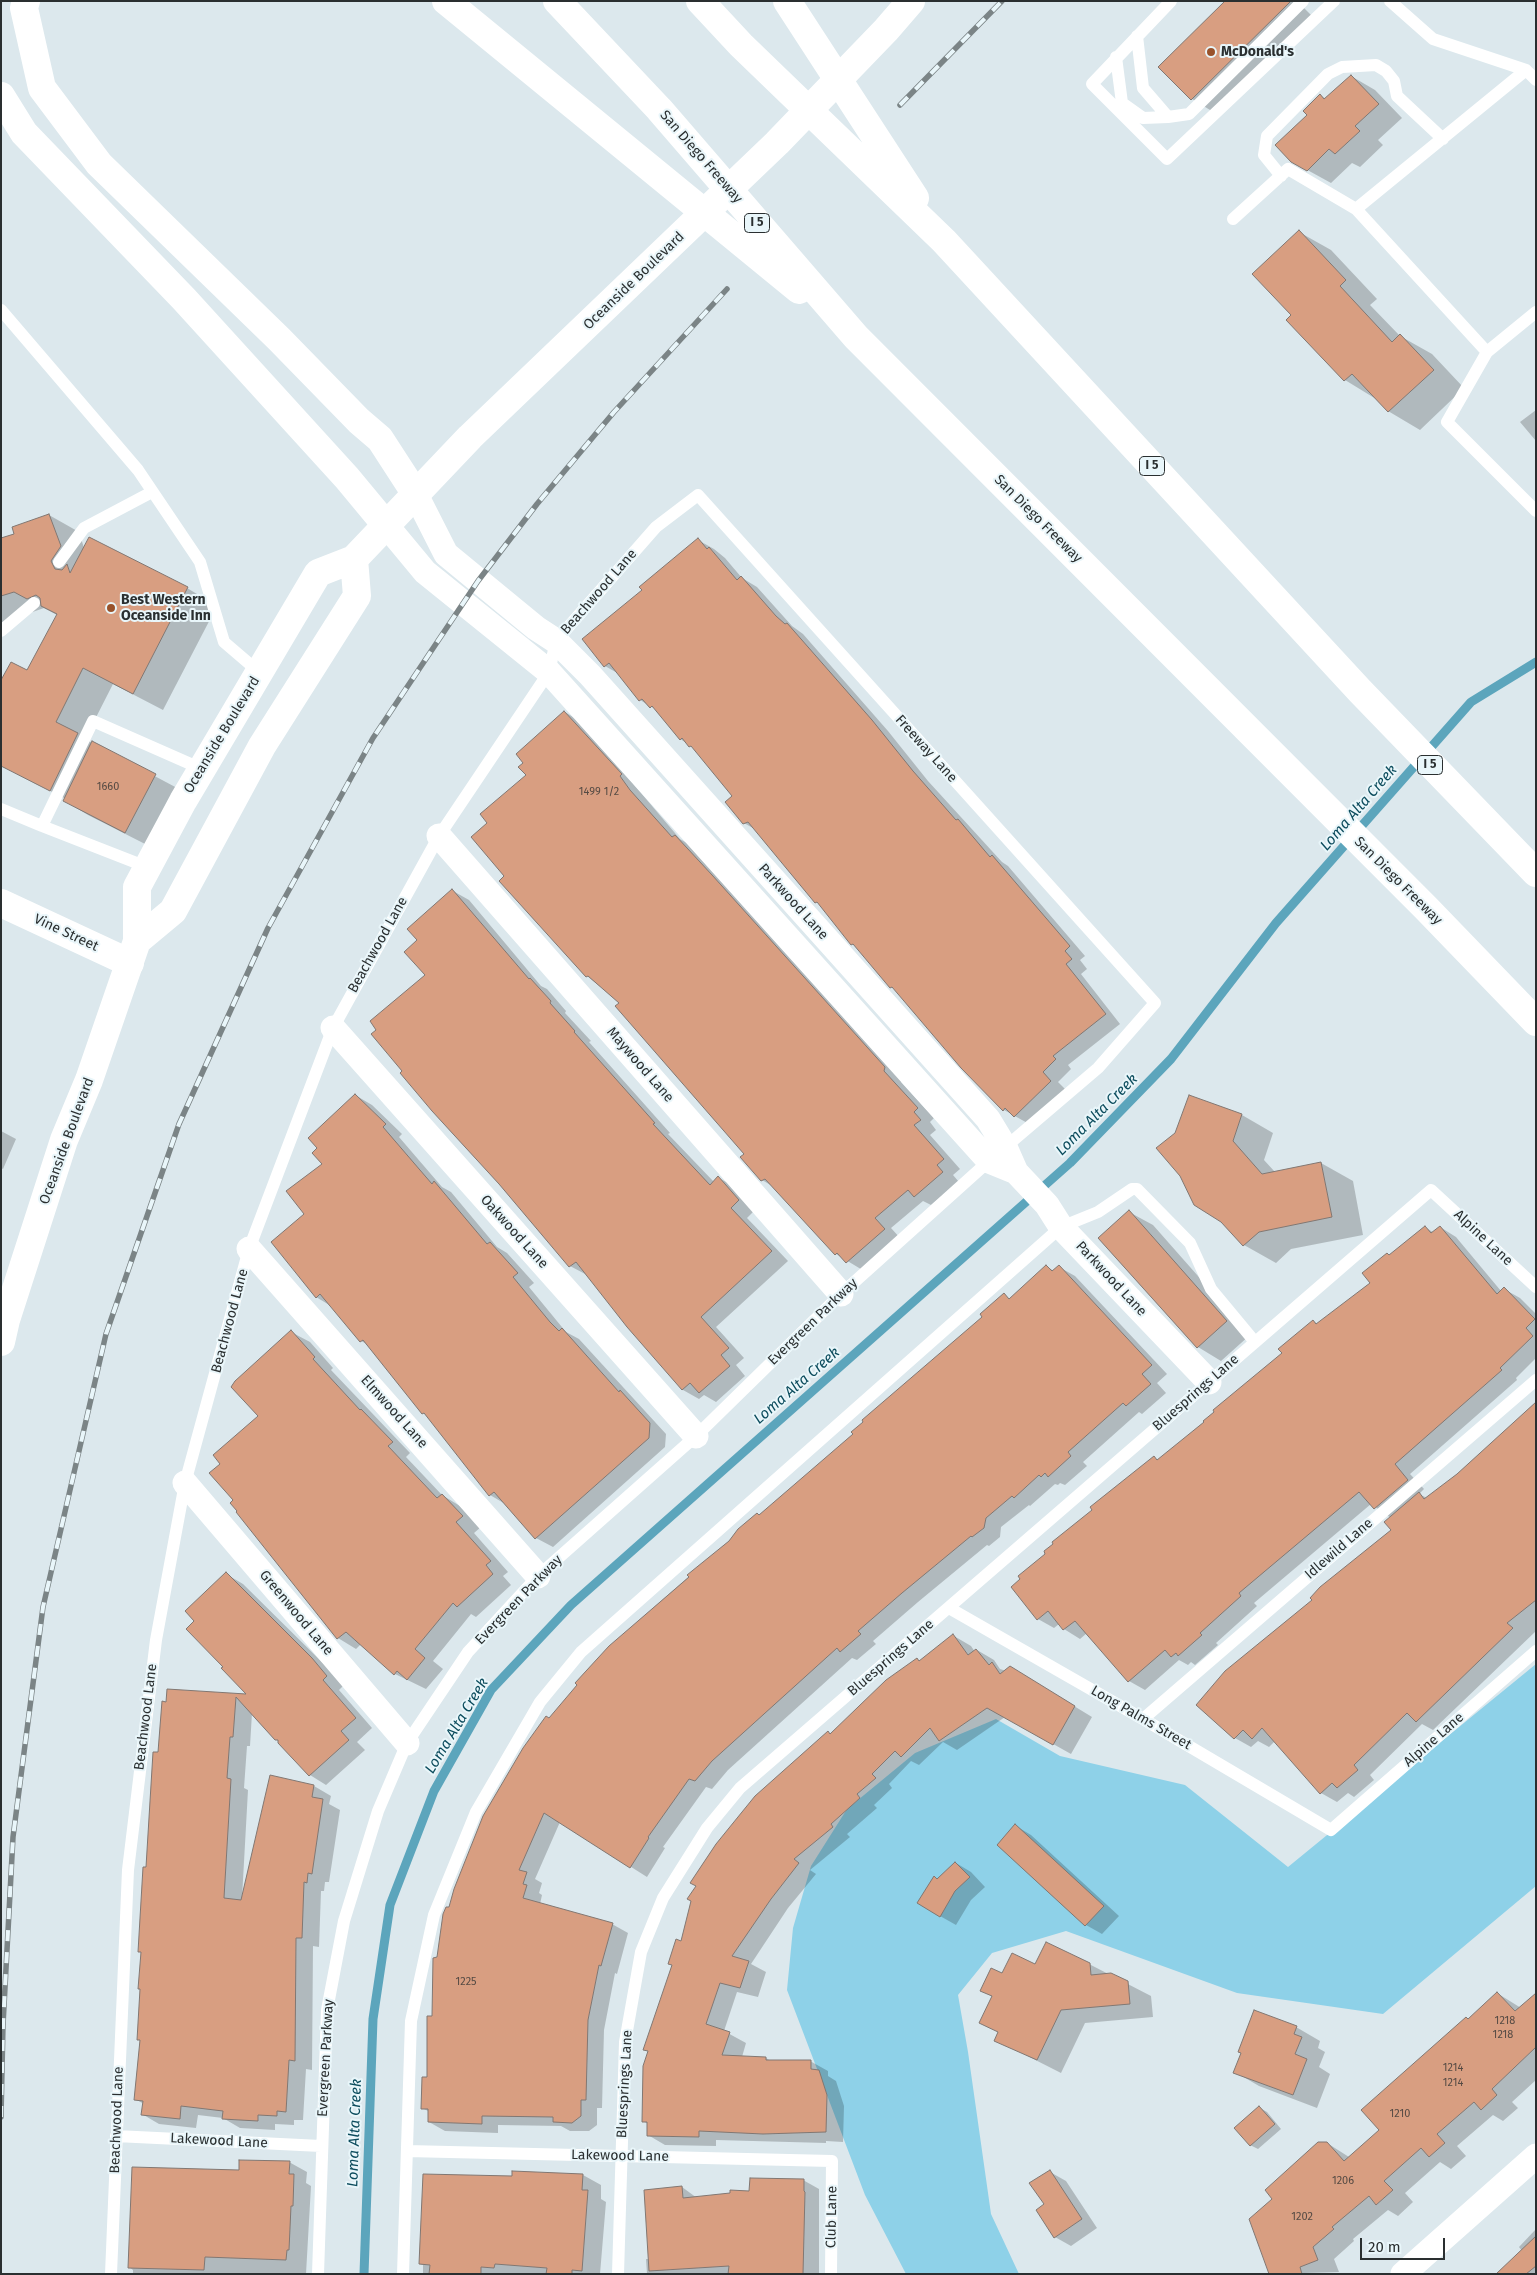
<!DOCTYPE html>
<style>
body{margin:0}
#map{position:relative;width:1537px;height:2275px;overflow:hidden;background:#dce8ed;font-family:"Fira Sans",sans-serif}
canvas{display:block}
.frame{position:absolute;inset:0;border:2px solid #2a2f30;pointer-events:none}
.scale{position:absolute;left:1360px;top:2238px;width:85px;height:22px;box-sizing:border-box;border:2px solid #2a2f30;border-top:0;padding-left:6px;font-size:15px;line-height:18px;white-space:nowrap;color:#2a2f30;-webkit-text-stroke:4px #e9f6fa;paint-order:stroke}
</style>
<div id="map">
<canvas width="1537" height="2275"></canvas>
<div class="frame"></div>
<div class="scale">20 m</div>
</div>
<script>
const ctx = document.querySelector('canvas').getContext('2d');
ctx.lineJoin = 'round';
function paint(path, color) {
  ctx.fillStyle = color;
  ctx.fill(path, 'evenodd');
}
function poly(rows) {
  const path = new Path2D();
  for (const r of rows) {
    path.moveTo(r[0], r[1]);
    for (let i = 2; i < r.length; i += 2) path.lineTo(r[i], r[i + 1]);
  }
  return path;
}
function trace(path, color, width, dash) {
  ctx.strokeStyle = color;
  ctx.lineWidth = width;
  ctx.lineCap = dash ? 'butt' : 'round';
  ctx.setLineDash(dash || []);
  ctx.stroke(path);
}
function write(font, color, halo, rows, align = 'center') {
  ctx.font = font + ' "Fira Sans",sans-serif';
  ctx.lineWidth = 4;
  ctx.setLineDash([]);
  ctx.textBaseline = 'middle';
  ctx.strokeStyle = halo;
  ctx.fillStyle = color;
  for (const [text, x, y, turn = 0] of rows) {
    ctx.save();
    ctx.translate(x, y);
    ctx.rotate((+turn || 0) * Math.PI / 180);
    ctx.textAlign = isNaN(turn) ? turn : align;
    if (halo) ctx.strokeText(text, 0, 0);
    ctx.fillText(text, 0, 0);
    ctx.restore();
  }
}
paint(poly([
 [1536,1664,1536,1886,1383,2014,1237,1993,1066,1931,992,1953,958,1995,968,2052,991,2214,1019,2274,906,2274,865,2195,787,1990,793,1928,811,1866,847,1809,915,1753,996,1719,1060,1756,1185,1785,1288,1867]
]), '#8ed1e8');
paint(poly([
 [1227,1,1297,1,1313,17,1215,113,1192,99],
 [1351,76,1375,90,1402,118,1378,140,1383,145,1360,167,1352,163,1331,183,1291,161,1309,115,1320,95,1326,99],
 [1299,232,1331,250,1377,299,1370,305,1400,336,1432,354,1464,388,1420,430,1388,411,1376,399,1345,380,1287,320,1292,315],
 [1536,410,1536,441,1520,422],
 [49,515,79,532,84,548,187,588,217,606,163,710,113,684,85,739,179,789,149,846,88,815,65,801,66,799,1,766,1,683,28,672,57,615,44,608,1,623,1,540,16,534],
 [698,540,714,549,725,558,742,578,757,587,792,626,803,634,888,731,928,781,1002,862,1008,866,1085,956,1080,960,1087,969,1081,974,1120,1024,1068,1065,1071,1069,1058,1082,1066,1090,1031,1125,1004,1110,962,1067,897,991,891,987,857,947,852,944,758,831,744,823,734,796,695,748,680,739,657,710,640,700,619,674,605,666,644,591],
 [565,712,581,722,680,839,692,846,901,1077,901,1082,934,1118,930,1122,936,1130,930,1135,960,1169,953,1175,959,1182,931,1205,923,1201,891,1228,901,1239,864,1271,836,1254,774,1187,762,1180,746,1154,621,1003,587,976,506,876,489,823,527,775],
 [453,891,469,900,541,986,547,989,566,1011,565,1013,591,1041,589,1042,670,1133,668,1134,714,1182,719,1178,735,1187,755,1210,747,1218,788,1261,716,1327,744,1358,736,1365,745,1376,716,1402,704,1395,699,1399,683,1390,628,1327,587,1275,570,1266,500,1183,426,975,418,940],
 [355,1095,372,1105,402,1134,399,1137,442,1187,451,1192,497,1247,507,1253,534,1283,529,1287,566,1332,579,1339,666,1434,665,1447,553,1547,536,1538,507,1505,490,1495,429,1417,423,1413,369,1345,361,1341,331,1306,316,1297,306,1215,324,1164],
 [1189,1096,1242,1115,1273,1133,1264,1160,1275,1172,1321,1163,1353,1181,1363,1235,1291,1249,1276,1263,1244,1245,1222,1221],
 [1,1131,16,1139,3,1169,1,1168],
 [1129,1212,1153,1225,1250,1335,1221,1361,1198,1347],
 [1425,1227,1434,1233,1440,1227,1456,1237,1501,1291,1504,1289,1520,1298,1536,1314,1536,1358,1516,1378,1517,1380,1410,1474,1424,1489,1419,1494,1427,1498,1458,1475,1536,1404,1536,1631,1433,1730,1422,1724,1370,1775,1374,1780,1354,1797,1348,1793,1337,1802,1321,1793,1275,1741,1269,1747,1258,1741,1251,1747,1235,1738,1198,1705,1392,1530,1391,1518,1371,1504,1254,1603,1257,1606,1216,1643,1218,1645,1195,1665,1191,1662,1188,1665,1179,1660,1145,1690,1129,1681,1087,1633,1080,1639,1064,1629,1059,1624,1054,1628,1038,1619,1047,1554,1154,1458,1159,1460,1206,1422,1284,1354,1313,1321,1318,1324,1372,1283,1390,1256],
 [1046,1266,1054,1271,1059,1267,1075,1276,1167,1374,1157,1383,1166,1393,1142,1414,1139,1412,1083,1462,1087,1466,1065,1485,1060,1483,1058,1485,1055,1484,1030,1506,1029,1505,1001,1527,1000,1537,989,1546,987,1545,918,1602,873,1641,876,1644,857,1660,852,1658,728,1770,712,1789,706,1787,663,1847,665,1848,647,1877,560,1822,535,1879,542,1883,539,1893,542,1895,540,1904,612,1924,628,1933,617,1974,615,1973,604,2030,602,2108,597,2108,597,2125,589,2131,570,2131,561,2126,498,2125,498,2133,445,2131,429,2122,430,2112,422,2108,428,2078,438,1958,450,1908,550,1719,635,1624,729,1541,757,1514,760,1516,855,1434,984,1317,1004,1295,1010,1299],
 [291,1332,310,1342,333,1368,331,1370,410,1453,406,1457,442,1495,460,1506,481,1527,474,1533,508,1572,503,1576,511,1585,476,1617,471,1614,433,1661,443,1669,426,1689,395,1674,361,1644,356,1649,338,1638,234,1500,222,1464,260,1416],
 [226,1574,243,1584,329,1669,343,1686,339,1690,372,1728,357,1742,365,1750,326,1785,310,1775,252,1713,250,1746,247,1746,244,1788,248,1790,242,1898,271,1777,314,1786,331,1796,329,1804,340,1810,329,1882,325,1882,324,1891,321,1891,319,1947,313,1946,312,2070,306,2069,303,2120,294,2120,294,2125,275,2124,275,2130,240,2128,223,2118,198,2115,196,2128,159,2124,142,2114,144,2104,135,2099,141,2041,138,2039,143,1953,139,1951,163,1703,249,1696,225,1667,196,1621],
 [954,1636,971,1646,975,1652,977,1650,994,1660,1000,1669,1028,1678,1092,1717,1071,1754,1005,1717,957,1750,943,1742,919,1765,911,1761,889,1784,892,1788,874,1805,877,1808,847,1834,850,1837,810,1870,816,1874,788,1908,751,1964,766,1972,758,1997,737,1992,724,2031,746,2043,742,2057,766,2058,772,2062,810,2061,828,2071,828,2076,836,2081,844,2106,843,2142,826,2141,826,2143,716,2140,716,2146,665,2145,648,2135,648,2124,643,2121,649,2052,645,2049,682,1942,828,1733,831,1735,917,1660,920,1661],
 [1016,1826,1031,1835,1119,1916,1102,1934,1086,1925,998,1844],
 [956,1863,971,1872,985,1887,971,1900,956,1925,940,1916,938,1880],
 [1089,1964,1151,1996,1153,2017,1085,2023,1061,2073,996,2040,1000,2033,981,2022,993,1997,982,1991,1003,1975,1036,1966],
 [1497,1993,1521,2008,1536,1995,1536,2080,1512,2102,1518,2108,1503,2121,1493,2115,1457,2146,1466,2156,1451,2169,1440,2162,1405,2193,1413,2202,1398,2216,1388,2210,1353,2239,1354,2241,1334,2259,1339,2272,1270,2274,1274,2199,1327,2143,1349,2157,1380,2130,1469,2020],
 [1296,2027,1320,2041,1318,2048,1325,2052,1319,2067,1330,2074,1317,2108,1259,2086,1235,2072],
 [1260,2108,1267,2112,1281,2129,1258,2149,1250,2145],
 [289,2162,307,2172,306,2183,311,2186,306,2274,133,2274,133,2270,129,2267,240,2171],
 [1050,2172,1066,2181,1097,2228,1071,2246,1055,2237,1045,2205],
 [583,2175,601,2185,601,2199,606,2202,600,2274,423,2274,423,2265,420,2264,513,2177],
 [803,2180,819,2189,819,2274,647,2274,646,2259,650,2259,682,2187,697,2198,750,2192],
 [1536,2229,1536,2274,1498,2274,1522,2251,1519,2247]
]), '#0003');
trace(poly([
 [364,2274,373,2019,390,1905,434,1791,491,1690,571,1605,1070,1163,1171,1059,1276,923,1471,702,1536,662]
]), '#5ca5bc', 9);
const building = poly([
 [1225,1,1291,1,1191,100,1158,67,1225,1],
 [1351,75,1379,104,1355,126,1360,131,1335,154,1329,149,1307,171,1291,162,1275,145,1307,115,1303,111,1320,94,1324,99,1351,75],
 [1299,230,1346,280,1340,286,1392,342,1400,334,1434,370,1388,412,1352,374,1344,381,1286,320,1291,315,1252,274,1299,230],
 [49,514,61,546,51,561,55,569,62,570,67,564,70,573,89,537,188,587,133,694,83,668,56,722,78,733,50,791,1,766,1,680,11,662,27,670,57,614,41,606,40,598,36,595,27,599,14,592,1,596,1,538,14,534,12,527,49,514],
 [698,538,707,549,709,547,737,580,741,576,776,616,785,624,787,623,872,720,913,771,956,820,958,819,990,857,992,855,1070,946,1065,951,1072,959,1066,964,1106,1014,1053,1056,1056,1059,1043,1072,1051,1081,1014,1117,1005,1108,1003,1111,961,1068,892,987,890,988,853,944,851,945,817,902,815,903,748,822,743,824,725,802,732,796,691,746,689,747,682,738,680,740,652,706,650,708,642,699,639,701,609,663,604,667,582,639,642,590,639,587,698,538],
 [564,711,622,774,620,776,630,790,672,837,675,835,712,875,885,1067,884,1071,918,1108,914,1112,921,1120,914,1125,944,1159,937,1165,943,1172,914,1197,908,1190,875,1218,885,1229,846,1263,837,1253,835,1255,765,1179,761,1181,740,1157,744,1154,615,1006,619,1003,588,976,586,977,499,881,504,876,471,837,487,823,480,814,526,775,518,767,523,763,516,754,564,711],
 [92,741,156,774,125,833,63,801,92,741],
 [452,889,529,979,530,978,551,1001,550,1003,575,1031,574,1032,655,1123,653,1124,710,1185,718,1176,739,1200,731,1208,772,1251,701,1317,729,1348,721,1355,730,1366,699,1393,690,1383,682,1390,627,1327,576,1262,569,1267,499,1184,432,1111,400,1073,402,1071,371,1034,376,1030,370,1021,425,975,404,952,417,940,407,929,452,889],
 [355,1094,386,1124,383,1127,432,1184,434,1181,487,1244,490,1242,518,1273,513,1277,550,1322,559,1331,562,1328,619,1392,620,1390,650,1423,649,1438,535,1539,494,1492,489,1496,424,1413,422,1414,363,1340,360,1342,320,1294,316,1298,271,1242,304,1214,286,1191,322,1164,312,1153,317,1148,308,1138,355,1094],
 [1189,1095,1242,1114,1233,1141,1262,1174,1321,1162,1332,1217,1259,1232,1243,1246,1221,1222,1194,1205,1180,1176,1156,1148,1175,1133,1189,1095],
 [1129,1210,1227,1321,1197,1348,1098,1238,1129,1210],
 [1425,1226,1431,1233,1440,1226,1497,1294,1504,1287,1535,1319,1526,1328,1533,1336,1500,1368,1502,1370,1395,1464,1408,1480,1374,1509,1359,1492,1239,1593,1241,1596,1200,1633,1202,1635,1178,1656,1176,1653,1171,1657,1165,1650,1128,1682,1075,1621,1063,1630,1048,1611,1037,1620,1011,1587,1020,1579,1018,1576,1045,1554,1044,1551,1053,1544,1052,1542,1092,1510,1090,1507,1154,1456,1157,1460,1204,1422,1203,1421,1214,1412,1213,1410,1282,1353,1278,1349,1313,1320,1316,1324,1370,1283,1362,1273,1387,1253,1389,1255,1425,1226],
 [1046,1265,1052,1271,1059,1265,1152,1365,1142,1374,1151,1384,1126,1406,1123,1403,1068,1452,1071,1456,1048,1477,1045,1473,1041,1477,1039,1475,1014,1498,1012,1496,986,1518,984,1528,972,1537,971,1536,902,1593,858,1631,861,1634,840,1652,837,1648,712,1761,695,1781,689,1779,648,1837,649,1838,630,1868,544,1813,519,1870,527,1872,523,1884,527,1885,523,1898,613,1923,601,1966,599,1965,588,2020,586,2100,581,2100,581,2116,572,2123,553,2122,553,2117,482,2116,482,2124,428,2122,428,2109,421,2109,422,2077,427,2077,427,2016,432,2016,433,1958,437,1957,443,1914,446,1907,449,1907,454,1889,483,1816,523,1748,546,1716,549,1718,577,1685,575,1683,609,1646,689,1577,687,1575,729,1541,738,1529,757,1513,759,1515,853,1434,851,1432,863,1422,862,1420,982,1317,980,1314,1004,1293,1009,1299,1046,1265],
 [291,1330,315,1357,313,1359,360,1410,361,1409,393,1442,388,1446,437,1498,442,1494,463,1516,456,1522,491,1561,486,1565,493,1574,457,1607,453,1603,415,1649,425,1658,407,1680,397,1671,394,1675,346,1632,337,1639,236,1512,237,1511,230,1503,233,1500,209,1473,220,1464,213,1455,258,1416,231,1387,235,1381,291,1330],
 [1536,1402,1536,1600,1507,1623,1513,1628,1416,1722,1407,1713,1354,1765,1358,1770,1337,1788,1332,1783,1320,1794,1262,1728,1252,1739,1243,1730,1234,1739,1196,1705,1225,1671,1312,1600,1310,1598,1320,1587,1391,1530,1384,1522,1419,1492,1424,1499,1457,1474,1536,1402],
 [226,1572,312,1658,327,1676,323,1680,356,1718,341,1731,349,1740,309,1776,278,1743,278,1740,275,1740,236,1697,233,1737,230,1737,227,1778,231,1779,224,1898,241,1900,270,1775,314,1785,312,1797,323,1799,312,1874,308,1873,307,1883,304,1882,302,1938,296,1938,295,2061,289,2060,286,2112,277,2111,277,2116,258,2115,258,2121,222,2119,223,2111,181,2106,180,2119,141,2115,143,2101,134,2100,140,2040,137,2040,140,1989,138,1989,141,1952,138,1952,143,1867,146,1867,153,1752,158,1752,162,1701,166,1702,167,1689,246,1694,221,1668,223,1667,186,1629,194,1621,185,1611,226,1572],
 [953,1634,968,1655,976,1649,989,1665,992,1662,1000,1674,1010,1666,1075,1706,1053,1745,987,1708,939,1741,930,1728,901,1757,895,1751,872,1774,876,1778,857,1794,860,1798,831,1824,833,1827,794,1859,799,1863,771,1899,732,1956,749,1961,740,1988,720,1983,706,2024,730,2032,722,2055,766,2057,766,2060,811,2060,811,2069,819,2070,827,2095,826,2132,763,2134,699,2131,699,2137,647,2136,647,2122,642,2122,643,2066,648,2051,643,2050,672,1965,668,1964,676,1939,681,1941,691,1901,687,1899,696,1886,690,1883,716,1844,755,1796,828,1731,830,1734,886,1680,917,1658,919,1661,953,1634],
 [1015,1824,1104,1906,1085,1926,997,1845,1015,1824],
 [955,1862,970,1877,955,1891,940,1917,917,1903,934,1876,937,1879,955,1862],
 [1046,1942,1090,1963,1091,1975,1111,1973,1128,1981,1130,2004,1061,2010,1037,2060,994,2041,998,2032,979,2023,992,1996,980,1991,991,1968,1002,1973,1012,1953,1035,1964,1046,1942],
 [1497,1992,1515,2011,1536,1993,1536,2047,1492,2089,1497,2095,1481,2110,1474,2102,1437,2134,1445,2143,1429,2157,1421,2148,1384,2181,1393,2190,1376,2205,1369,2196,1332,2227,1334,2229,1313,2247,1318,2260,1300,2267,1302,2274,1269,2274,1249,2219,1272,2199,1265,2190,1318,2142,1327,2142,1344,2161,1379,2130,1361,2110,1466,2017,1468,2019,1497,1992],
 [1254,2010,1297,2026,1294,2034,1302,2037,1295,2054,1307,2059,1293,2095,1233,2073,1241,2053,1238,2052,1254,2010],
 [1259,2106,1275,2124,1250,2146,1234,2128,1259,2106],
 [239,2160,290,2161,289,2174,294,2174,293,2206,291,2206,289,2250,287,2250,286,2260,205,2257,204,2270,128,2268,132,2167,239,2170,239,2160],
 [1050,2170,1082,2219,1054,2238,1036,2210,1044,2204,1029,2183,1050,2170],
 [512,2171,583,2174,582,2190,588,2190,582,2271,572,2270,572,2274,546,2274,547,2268,495,2264,494,2268,481,2267,481,2274,429,2274,430,2265,419,2264,423,2174,512,2176,512,2171],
 [750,2178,804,2179,804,2191,805,2192,803,2274,728,2274,729,2266,649,2271,644,2190,682,2186,683,2198,730,2193,730,2190,749,2191,750,2178],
 [1536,2236,1536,2266,1526,2274,1496,2274,1536,2236]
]);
paint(building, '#d89e81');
trace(building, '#817772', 1);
trace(poly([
 [1171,1,1092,84,1167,159,1334,1],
 [1390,1,1433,39,1526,70,1536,80],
 [1137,36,1143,88,1168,117,1189,114,1303,1],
 [1116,57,1122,103,1143,118,1168,117],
 [1526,70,1356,209,1487,352,1536,312],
 [1281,176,1264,155,1267,136,1328,74,1342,67,1376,65,1386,71,1394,81,1397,96,1443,139],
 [1233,219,1288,169,1356,209],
 [1,310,138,470,200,562,224,642,259,672],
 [1487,352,1447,422,1536,511],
 [59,562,84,528,152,492],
 [1,631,34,603],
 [1,809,42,826],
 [147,867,42,826,93,721,202,769],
 [949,1608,1143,1719,1331,1830,1536,1651],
 [1143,1719,1536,1380],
 [116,2136,321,2146],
 [407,2151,832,2161,831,2274],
 [111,2274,128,1870,156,1640,185,1483,249,1249,333,1028,439,836,549,672,556,641,656,527,698,495,1155,1003,1098,1068,989,1161,841,1294,696,1436,538,1576,468,1652,407,1743,378,1811,344,1921,327,2010,318,2274],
 [403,2274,411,2021,434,1915,476,1812,540,1702,581,1652,1061,1227,1098,1212,1132,1189,1137,1189,1190,1243,1211,1289,1255,1342],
 [618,2274,625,2042,641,1952,663,1898,707,1828,740,1788,1431,1190,1536,1287]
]), '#fff', 12);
trace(poly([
 [386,525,425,572,549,672,989,1161,1016,1172,1005,1147,988,1119,590,675,556,641,536,628,446,554,415,493],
 [439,836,841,1294],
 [333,1028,696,1436],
 [1016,1172,1047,1205,1061,1227,1209,1382],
 [249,1249,538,1576],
 [185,1483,407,1743],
 [1403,2274,1536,2156]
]), '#fff', 25);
trace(poly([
 [1,903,130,963]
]), '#fff', 28);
trace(poly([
 [137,941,173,911,262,746,357,596,354,559],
 [1,1342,6,1320,64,1140,89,1080,137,941,137,887,183,801,318,573,354,559,470,437,777,143,886,30,911,1]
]), '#fff', 28);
trace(poly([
 [26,1,24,8,42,88,99,164,279,339,359,421,380,439,415,493],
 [446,1,799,290],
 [557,1,659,109,856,337,1426,908,1536,1022],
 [700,1,741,45,944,241,1360,691,1536,873],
 [787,1,915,198],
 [1,96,24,133,184,299,347,478,386,525]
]), '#fff', 28);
const rail = poly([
 [900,105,1002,1],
 [1,2117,3,2025,13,1837,43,1607,106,1334,179,1124,268,928,373,738,478,581,537,504,614,412,727,289]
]);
trace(rail, '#7b8486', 5.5);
trace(rail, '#e9f6fa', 4, [11]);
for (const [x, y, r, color] of [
 [1211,52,5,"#99522b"],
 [111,608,5,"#99522b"]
]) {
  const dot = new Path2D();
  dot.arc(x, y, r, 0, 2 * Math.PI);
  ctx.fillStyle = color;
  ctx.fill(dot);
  trace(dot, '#e9f6fa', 2);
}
write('11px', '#564b44', null, [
 ["1660",108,787],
 ["1499 1/2",599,792],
 ["1225",466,1982],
 ["1218",1505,2021],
 ["1218",1503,2035],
 ["1214",1453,2068],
 ["1214",1453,2083],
 ["1210",1400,2114],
 ["1206",1343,2181],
 ["1202",1302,2217]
]);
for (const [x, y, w] of [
 [757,223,25],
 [1152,466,25],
 [1430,765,25]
]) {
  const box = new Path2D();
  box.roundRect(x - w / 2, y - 9.5, w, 19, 4);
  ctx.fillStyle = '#e9f6fa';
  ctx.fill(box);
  trace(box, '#2a2f30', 1);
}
write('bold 12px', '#2a2f30', null, [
 ["I 5",757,223],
 ["I 5",1152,466],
 ["I 5",1430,765]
]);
write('bold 14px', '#2a2f30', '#e9f6fa', [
 ["McDonald's",1221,52],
 ["Best Western",121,600],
 ["Oceanside Inn",121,616]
], 'left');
write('14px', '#2a2f30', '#e9f6fa', [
 ["San Diego Freeway",701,157,49],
 ["Oceanside Boulevard",634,281,-44],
 ["San Diego Freeway",1038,519,45],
 ["Beachwood Lane",599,592,-49],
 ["Oceanside Boulevard",222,735,-59],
 ["Freeway Lane",926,749,48],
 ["San Diego Freeway",1398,881,45],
 ["Parkwood Lane",793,902,48],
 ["Vine Street",66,933,25],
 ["Beachwood Lane",378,945,-61],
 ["Maywood Lane",640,1065,49],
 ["Oceanside Boulevard",67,1141,-70],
 ["Oakwood Lane",514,1232,48],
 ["Alpine Lane",1483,1238,43],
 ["Parkwood Lane",1111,1279,47],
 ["Beachwood Lane",230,1321,-75],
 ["Evergreen Parkway",813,1322,-44],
 ["Bluesprings Lane",1196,1393,-41],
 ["Elmwood Lane",394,1412,48],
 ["Idlewild Lane",1339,1549,-41],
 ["Evergreen Parkway",519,1600,-46],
 ["Greenwood Lane",296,1613,50],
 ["Bluesprings Lane",891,1658,-41],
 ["Beachwood Lane",146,1717,-83],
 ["Long Palms Street",1141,1718,30],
 ["Alpine Lane",1434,1740,-41],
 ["Evergreen Parkway",326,2058,-87],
 ["Bluesprings Lane",625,2084,-87],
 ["Beachwood Lane",117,2120,-88],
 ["Lakewood Lane",219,2141,3],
 ["Lakewood Lane",620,2156,1],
 ["Club Lane",832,2217,-89]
]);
write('italic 15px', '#0c4c5d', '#e9f6fa', [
 ["Loma Alta Creek",1359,808,-49],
 ["Loma Alta Creek",1097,1115,-45],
 ["Loma Alta Creek",797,1386,-41],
 ["Loma Alta Creek",457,1726,-59],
 ["Loma Alta Creek",355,2133,-88]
]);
</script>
